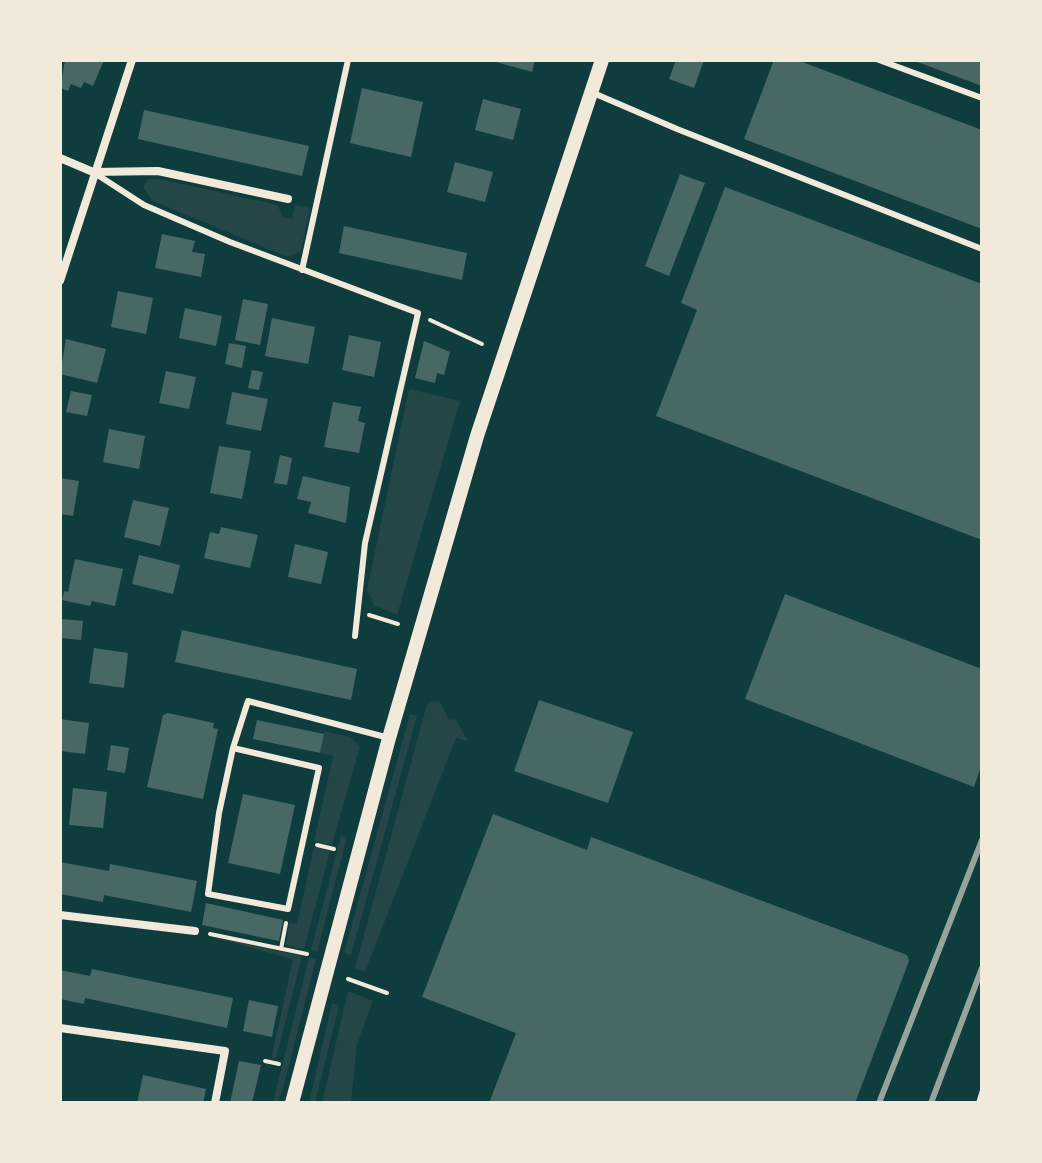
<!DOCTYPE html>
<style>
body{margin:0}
#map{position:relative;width:1042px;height:1163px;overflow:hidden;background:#0f3d3e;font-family:"Golos Text",sans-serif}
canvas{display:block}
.frame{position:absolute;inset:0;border:62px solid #f1e9da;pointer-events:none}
</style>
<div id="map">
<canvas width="1042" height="1163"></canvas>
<div class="frame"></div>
</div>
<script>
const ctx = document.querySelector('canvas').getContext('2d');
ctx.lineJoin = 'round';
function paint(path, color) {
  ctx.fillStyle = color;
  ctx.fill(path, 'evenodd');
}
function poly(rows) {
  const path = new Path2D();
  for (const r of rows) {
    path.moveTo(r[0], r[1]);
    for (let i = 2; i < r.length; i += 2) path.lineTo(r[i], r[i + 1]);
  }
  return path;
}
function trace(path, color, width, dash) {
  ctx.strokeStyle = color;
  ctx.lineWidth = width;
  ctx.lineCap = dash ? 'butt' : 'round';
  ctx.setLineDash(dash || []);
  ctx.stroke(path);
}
paint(poly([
 [148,179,160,179,278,205,282,217,292,219,295,205,310,208,301,251,288,257,153,201,143,187],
 [409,389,460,401,397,615,374,605,367,590],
 [432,701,440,702,449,720,455,719,468,741,456,738,365,972,355,968,427,704],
 [410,714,417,716,351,955,344,953],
 [324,731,349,737,360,746,332,845,314,841,333,756,320,753],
 [341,836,347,837,317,952,311,950],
 [314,847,330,851,304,949,286,945,289,923,297,924],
 [208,936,302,956,276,1059,272,1058,273,1051,293,959],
 [309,957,316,959,285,1081,278,1103,273,1103],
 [348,991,373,1001,357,1044,351,1103,322,1103],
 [332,1003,339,1005,315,1103,309,1103]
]), '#244646');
paint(poly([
 [65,60,104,60,93,86,84,82,81,88,71,84,68,91,60,88],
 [489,60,535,60,532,72],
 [676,60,704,60,694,88,669,79],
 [774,60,797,60,982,130,982,229,744,139],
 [912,60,982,60,982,86],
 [362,88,423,102,411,157,350,143],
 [483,99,521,109,513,140,475,130],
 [144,110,309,146,302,176,138,139],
 [455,162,493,172,485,202,447,192],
 [680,174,705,183,669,276,645,266],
 [725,187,982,284,982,540,656,416,697,310,681,303],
 [344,226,467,253,462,280,339,253],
 [162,234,195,241,192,252,205,254,201,277,155,268],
 [118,291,153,298,146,334,111,327],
 [243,299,268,304,260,345,235,340],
 [185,308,222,316,216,346,179,338],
 [272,318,315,327,308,364,265,356],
 [349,335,381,342,374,377,342,370],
 [66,339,106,349,97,383,60,374],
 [424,341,450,352,444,375,437,373,435,383,415,378],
 [229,343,246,346,242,368,225,364],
 [252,370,263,372,259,390,248,388],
 [166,371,196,377,189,409,159,403],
 [71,391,92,395,87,416,66,412],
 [232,392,268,399,261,431,226,424],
 [333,402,361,407,358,421,365,423,359,453,324,447],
 [109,429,145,436,139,469,103,462],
 [219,446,251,451,242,499,210,493],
 [280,455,292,458,287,485,274,483],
 [303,476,350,487,346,523,308,513,311,502,297,499],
 [60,478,79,481,73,516,60,514],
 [133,500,169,508,160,546,124,537],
 [221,527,258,535,250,568,204,558,210,532,219,534],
 [295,544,328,552,321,584,288,577],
 [139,555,180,565,173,594,132,584],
 [75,559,123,569,115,606,92,601,90,606,62,600,64,591,68,592],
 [785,594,982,669,982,764,974,787,745,699],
 [62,619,83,621,81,640,60,638],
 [182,630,357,669,351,700,175,662],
 [94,648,128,653,124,688,89,683],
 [539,700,633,732,608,803,514,771],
 [168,713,214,723,213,728,218,729,203,799,147,787,163,715],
 [60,719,89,723,85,754,60,751],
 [257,720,324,734,320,753,253,739],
 [111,745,129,748,125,773,107,770],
 [73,788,107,792,103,828,69,825],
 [243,794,295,805,280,874,228,863],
 [493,814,587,850,591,837,907,955,909,961,855,1103,489,1103,516,1033,422,997],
 [60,862,109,871,110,864,197,881,191,912,104,895,103,902,60,894],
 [206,903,283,920,279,941,202,925],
 [92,969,233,998,227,1028,85,998,84,1004,60,999,60,970,90,976],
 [249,1000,278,1006,272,1037,243,1031],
 [239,1061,261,1065,252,1103,230,1103],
 [143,1075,206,1089,203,1103,137,1103]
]), '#486865');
trace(poly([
 [430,320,482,344],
 [369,615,398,624],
 [317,845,334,849],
 [210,934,307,954],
 [281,949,286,923],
 [348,979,387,993],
 [265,1061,279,1064],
 [978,1103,982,1090]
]), '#f1e9da', 4);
trace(poly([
 [879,60,982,98],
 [591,92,677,129,982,249],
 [93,172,144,205,230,242,418,313,365,543,355,636],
 [302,270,348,60],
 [233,748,319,768,288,909,208,894,219,813,233,748,248,701,389,738]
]), '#f1e9da', 6);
trace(poly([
 [60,158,93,172,158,171,288,199],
 [60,281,132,60],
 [60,915,195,931],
 [60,1028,225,1051,215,1103]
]), '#f1e9da', 8);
trace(poly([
 [292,1103,389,738,477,436,602,60]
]), '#f1e9da', 14);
trace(poly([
 [879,1103,982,840],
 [931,1103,982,968]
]), '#97a49c', 6);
</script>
